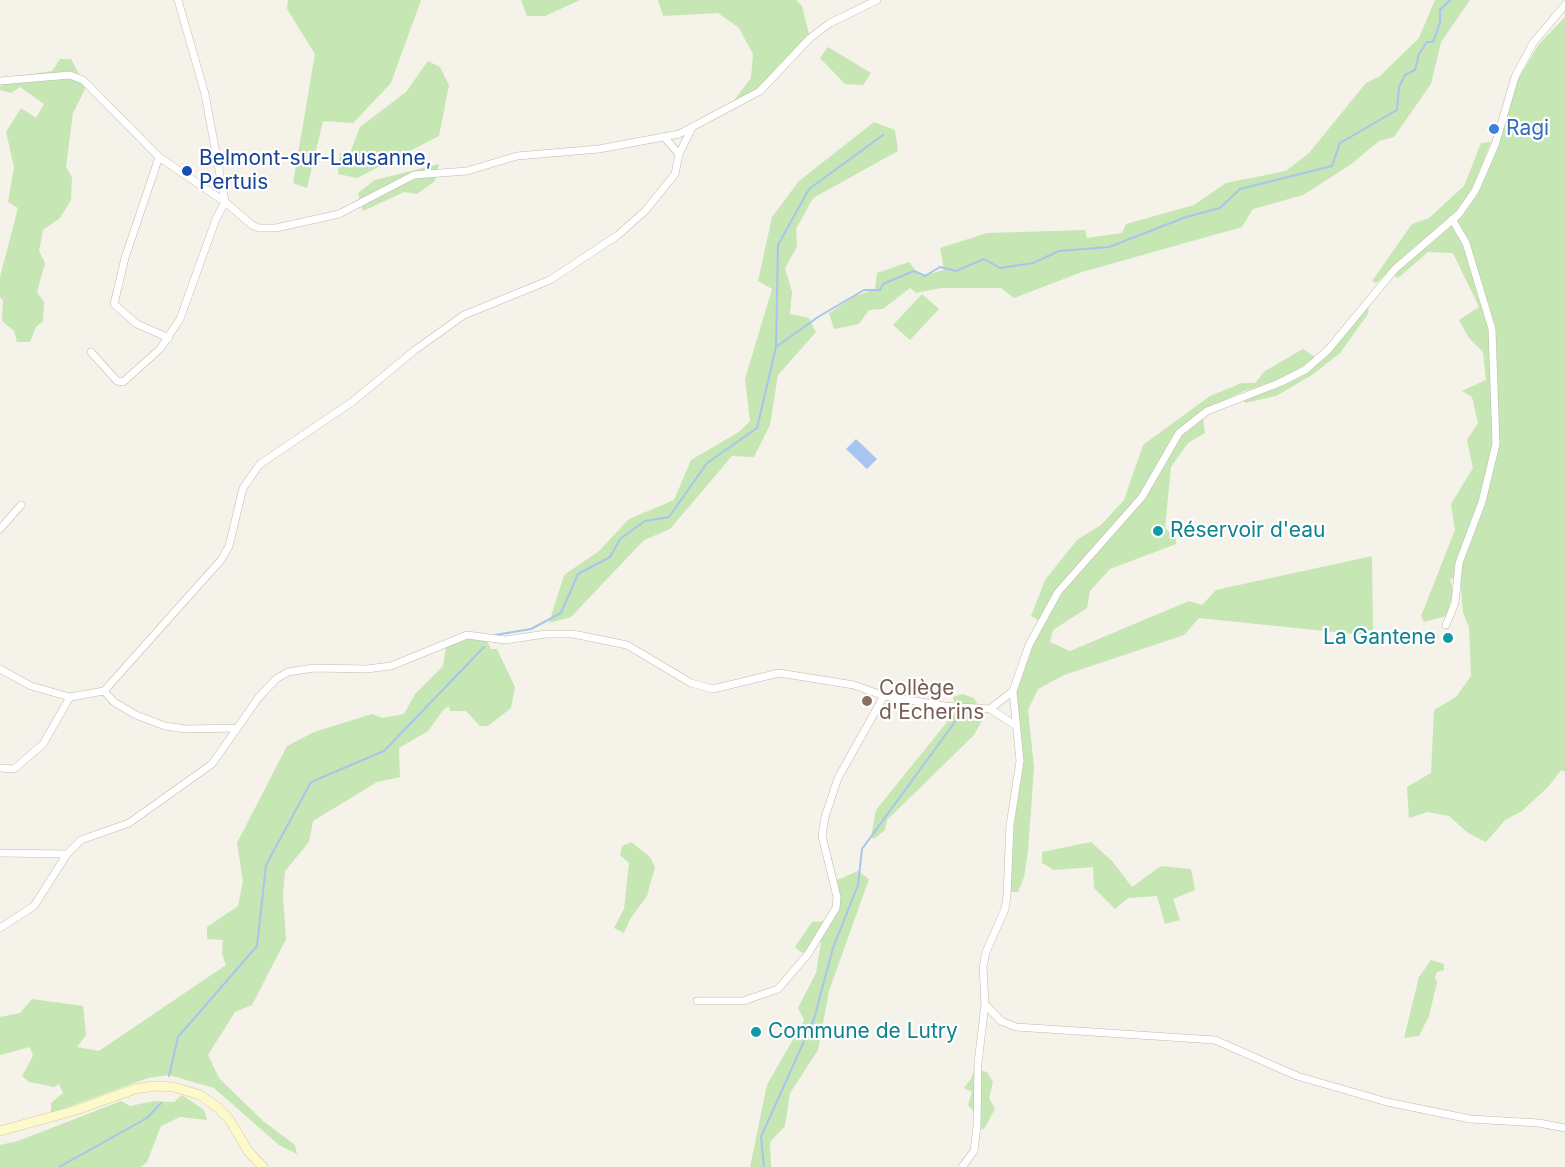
<!DOCTYPE html>
<meta charset="utf-8">
<style>
body{margin:0}
canvas{display:block;background:#f4f2e9}
</style>
<canvas width="1565" height="1167"></canvas>
<script>
const ctx = document.querySelector('canvas').getContext('2d');
ctx.lineJoin = 'round';
function paint(path, color) {
  ctx.fillStyle = color;
  ctx.fill(path, 'evenodd');
}
function poly(rows) {
  const path = new Path2D();
  for (const r of rows) {
    path.moveTo(r[0], r[1]);
    for (let i = 2; i < r.length; i += 2) path.lineTo(r[i], r[i + 1]);
  }
  return path;
}
function trace(path, color, width, dash) {
  ctx.strokeStyle = color;
  ctx.lineWidth = width;
  ctx.lineCap = dash ? 'butt' : 'round';
  ctx.setLineDash(dash || []);
  ctx.stroke(path);
}
function write(font, color, halo, rows, align = 'center') {
  ctx.font = font + ' Inter,sans-serif';
  ctx.lineWidth = 4.5;
  ctx.setLineDash([]);
  ctx.textBaseline = 'middle';
  ctx.strokeStyle = halo;
  ctx.fillStyle = color;
  for (const [text, x, y, turn = 0] of rows) {
    ctx.save();
    ctx.translate(x, y);
    ctx.rotate((+turn || 0) * Math.PI / 180);
    ctx.textAlign = isNaN(turn) ? turn : align;
    if (halo) ctx.strokeText(text, 0, 0);
    ctx.fillText(text, 0, 0);
    ctx.restore();
  }
}
paint(poly([
 [288,0,421,0,391,83,353,123,323,121,307,188,293,183,315,54,287,9],
 [521,0,580,0,545,16,527,16],
 [658,0,796,0,802,6,810,38,760,91,729,107,751,78,753,54,739,28,718,13,663,16],
 [1435,0,1470,0,1441,42,1431,84,1394,137,1379,141,1350,165,1303,195,1253,209,1242,227,1082,272,1014,298,1001,288,941,288,916,293,910,288,883,309,869,310,859,324,834,329,829,313,855,296,875,289,877,273,909,262,920,276,944,270,940,248,987,233,1085,230,1087,238,1122,233,1126,224,1194,205,1226,183,1286,171,1309,153,1366,83,1380,76,1419,38],
 [1565,17,1565,772,1561,770,1549,786,1522,811,1505,820,1486,842,1468,833,1449,816,1428,812,1409,818,1407,787,1431,773,1434,710,1456,697,1471,676,1469,627,1463,613,1460,576,1450,579,1453,591,1447,616,1424,622,1421,616,1455,530,1451,504,1473,468,1467,440,1478,423,1472,397,1462,391,1486,380,1483,352,1469,338,1459,320,1479,307,1453,253,1428,252,1398,278,1393,275,1476,193,1518,79,1539,44],
 [828,47,871,73,863,85,845,84,820,58],
 [60,59,71,59,86,87,73,113,66,167,72,177,71,200,60,218,43,230,39,251,45,263,37,292,44,302,43,321,36,327,30,342,17,342,14,331,2,321,3,300,0,297,0,277,18,208,8,202,14,167,6,132,21,108,36,118,44,104,20,87,11,93,0,90,0,87,5,78,52,71],
 [428,61,440,67,449,85,439,136,357,178,338,174,340,153,350,153,360,127,406,92],
 [874,122,895,130,898,151,813,198,796,229,797,247,785,268,792,292,790,314,809,318,816,332,778,375,770,425,754,457,732,456,670,529,644,540,571,617,549,623,564,575,599,551,629,519,674,500,691,460,739,432,750,421,745,379,772,289,758,281,772,217,799,181],
 [1491,142,1472,190,1457,212,1376,283,1372,281,1412,224,1429,218,1464,186,1481,143],
 [439,164,435,181,417,194,404,192,363,211,358,193,375,180],
 [922,294,939,309,910,340,893,325],
 [1369,304,1368,314,1340,353,1312,375,1276,396,1245,403,1244,399,1277,388,1309,371,1347,333],
 [1303,349,1315,357,1302,367,1279,380,1244,391,1205,409,1177,430,1140,495,1056,591,1038,620,1031,616,1045,580,1077,540,1101,525,1124,500,1143,445,1210,396,1242,383,1255,383,1265,371],
 [1203,418,1205,433,1188,443,1171,467,1165,528,1176,537,1176,544,1110,569,1090,591,1087,608,1053,630,1050,642,1070,651,1189,601,1202,605,1216,590,1372,556,1373,636,1199,618,1184,635,1064,675,1038,689,1028,710,1034,768,1028,851,1024,877,1018,892,1010,892,1014,819,1022,760,1016,691,1030,648,1060,594,1143,499,1180,434],
 [464,639,486,639,491,649,497,649,515,687,511,708,488,726,480,726,466,711,450,711,449,706,444,709,428,731,399,748,400,777,377,782,313,821,309,842,285,871,283,896,286,939,252,1005,235,1012,208,1055,219,1078,263,1121,295,1145,297,1154,279,1145,214,1088,169,1075,148,1078,51,1113,51,1103,63,1093,59,1084,54,1087,29,1082,22,1076,33,1056,30,1047,0,1055,0,1017,20,1013,32,999,83,1006,86,1035,77,1047,99,1051,226,965,222,954,223,940,207,939,207,927,238,906,243,881,237,843,287,746,314,732,372,714,382,718,404,714,415,694,443,666,446,646],
 [962,694,974,698,984,717,974,735,887,820,885,830,874,839,871,837,876,810,956,711,953,697],
 [631,842,650,857,655,867,647,896,630,919,624,933,614,928,624,909,629,863,620,855,622,846],
 [1091,842,1112,861,1132,887,1161,866,1191,869,1195,890,1173,899,1180,920,1165,924,1157,896,1128,898,1115,909,1094,888,1093,867,1054,870,1042,863,1042,852],
 [858,871,869,879,829,991,818,1050,790,1093,785,1126,770,1142,771,1167,750,1167,767,1085,804,1020,798,1008,816,973,821,942,802,953,795,947,812,922,829,921,839,905,835,881],
 [1431,960,1444,964,1444,970,1437,972,1435,977,1437,982,1429,1016,1419,1036,1404,1038,1419,977],
 [974,1069,987,1072,993,1082,989,1098,995,1109,984,1129,975,1127,975,1113,968,1105,972,1092,964,1088,972,1077],
 [182,1095,204,1110,207,1120,180,1117,161,1126,147,1162,141,1167,0,1167,0,1145,18,1141,121,1101,130,1106,154,1101,174,1102]
]), '#c6e6b3');
paint(poly([
 [856,439,877,459,867,469,846,449]
]), '#a7c5ee');
trace(poly([
 [776,347,778,245,809,189,883,135],
 [495,635,531,629,561,613,578,574,610,557,620,539,645,521,669,517,707,463,757,428,776,347,818,317,864,290,880,290,883,284,914,271,925,276,940,267,956,271,984,259,1000,268,1033,263,1059,251,1109,247,1186,217,1220,208,1240,189,1332,166,1340,143,1397,110,1399,87,1405,75,1415,70,1419,54,1427,42,1433,42,1440,23,1440,10,1450,0],
 [169,1076,178,1037,257,946,266,865,311,782,384,751,484,647],
 [59,1167,147,1118,161,1103],
 [764,1167,761,1137,814,1019,833,948,858,885,862,849,960,715]
]), '#a7c5ee', 2);
const street = poly([
 [178,0,205,94,225,202],
 [0,81,70,75,83,80,159,157,225,202,252,225,259,228,276,228,339,214,414,175,467,171,517,156,599,149,679,134,760,91,810,38,830,23,877,0],
 [665,138,679,154],
 [159,157,125,258,114,304,137,324,169,338],
 [91,352,117,381,123,382,160,349,180,319,216,219,225,202],
 [0,529,21,505],
 [1446,625,1455,603,1459,563,1482,502,1496,444,1492,329,1466,243,1452,219],
 [0,669,31,686,70,697,104,691,114,702,136,715,165,726,186,729,237,728],
 [104,691,221,560,229,546,243,488,260,464,352,402,415,350,464,315,550,280,618,235,645,211,675,174,679,154,692,128],
 [990,709,1015,725],
 [0,768,14,769,43,744,70,697],
 [0,853,67,854],
 [0,928,34,906,67,854,81,840,129,823,212,764,259,697,276,679,288,672,314,668,367,669,391,666,467,635,505,640,546,634,573,634,627,645,691,683,713,689,779,673,854,685,884,696,945,706,990,709,1013,691,1029,645,1058,592,1142,497,1179,433,1207,411,1279,383,1305,370,1328,350,1395,269,1459,214,1475,191,1495,145,1515,77,1533,43,1565,5],
 [697,1001,743,1001,778,989,808,954,836,908,837,897,822,836,825,817,838,778,884,696],
 [985,1004,1001,1021,1016,1027,1215,1040,1297,1076,1387,1102,1470,1119,1539,1123,1565,1128],
 [962,1167,974,1151,977,1126,978,1063,985,1004,983,967,986,952,1005,909,1007,896,1010,825,1020,761,1013,691]
]);
const secondary = poly([
 [0,1131,73,1111,135,1089,153,1086,174,1087,200,1095,217,1107,229,1119,248,1151,263,1167]
]);
trace(street, '#bfbcab', 8);
trace(secondary, '#d2cd99', 10);
trace(street, '#fff', 7);
trace(secondary, '#fdf9ca', 9);
for (const [x, y, r, color] of [
 [1494,129,6,"#3f7fe0"],
 [187,171,6,"#1a4fb4"],
 [1158,531,6,"#0f9aa8"],
 [1448,638,6,"#0f9aa8"],
 [867,701,6,"#8d6e63"],
 [756,1032,6,"#0f9aa8"]
]) {
  const dot = new Path2D();
  dot.arc(x, y, r, 0, 2 * Math.PI);
  ctx.fillStyle = color;
  ctx.fill(dot);
  trace(dot, '#fff', 2);
}
write('21px', '#366cbe', '#fff', [
 ["Ragi",1506,129]
], 'left');
write('21px', '#164399', '#fff', [
 ["Belmont-sur-Lausanne,",199,159],
 ["Pertuis",199,183]
], 'left');
write('21px', '#0d838f', '#fff', [
 ["Réservoir d'eau",1170,531],
 ["La Gantene",1436,638,"right"],
 ["Commune de Lutry",768,1032]
], 'left');
write('21px', '#785e54', '#fff', [
 ["Collège",879,689],
 ["d'Echerins",879,713]
], 'left');
</script>
